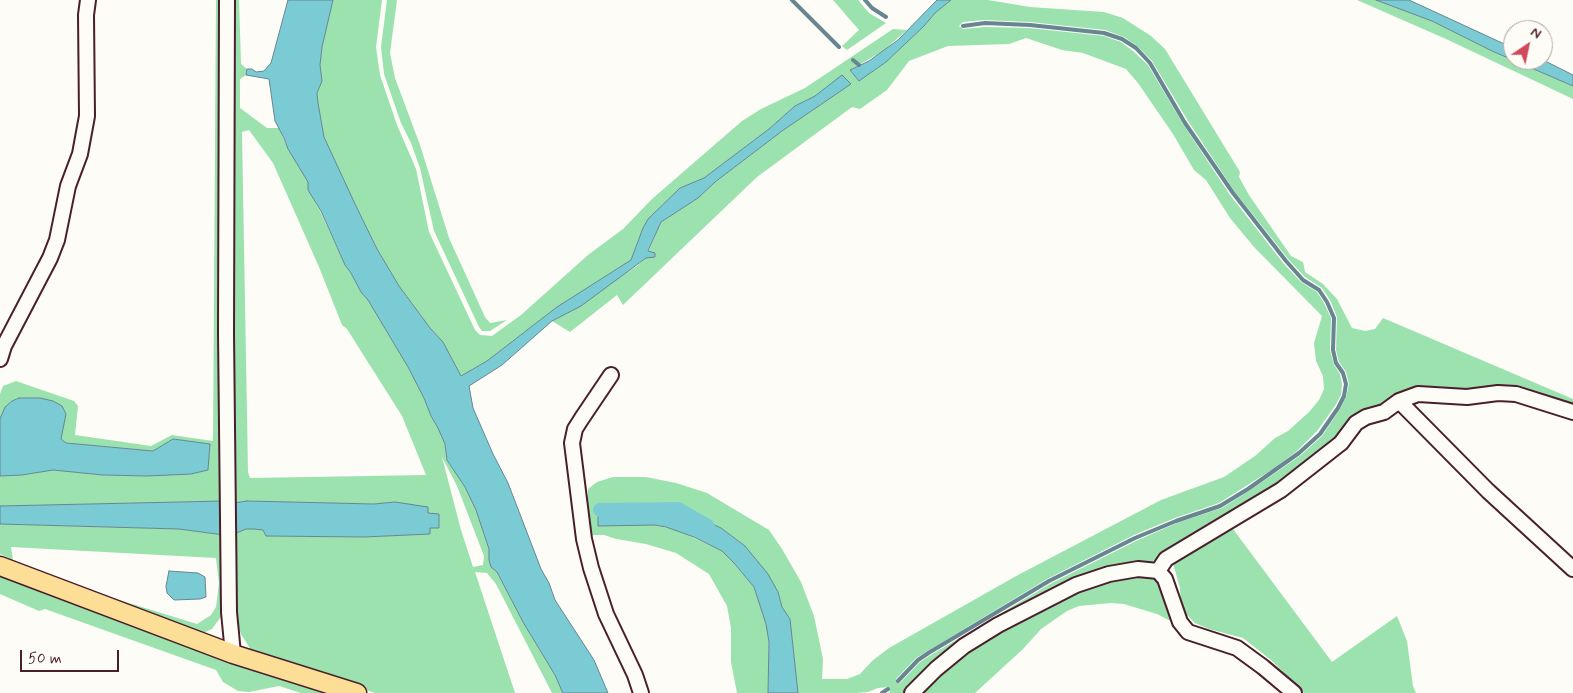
<!DOCTYPE html>
<style>
body{margin:0}
#map{position:relative;width:1573px;height:693px;overflow:hidden;background:#fdfcf7;font-family:Mynerve,sans-serif}
canvas{display:block}
.north{position:absolute;left:1503px;top:20px;width:50px;height:50px;box-sizing:border-box;background:#fdfcf7;border:1px solid #b5a4a5;border-radius:50%;rotate:34deg;font-size:14px;font-weight:700;line-height:20px;text-align:center;color:#4a1f2b}
.north::after{content:'';display:block;margin:auto;width:18px;height:22px;background:#d1495b;clip-path:polygon(50% 0,100% 100%,50% 72%,0 100%)}
.scale{position:absolute;left:20px;top:650px;width:99px;height:22px;box-sizing:border-box;border:2px solid #4a1f2b;border-top:0;padding-left:6px;font-size:15px;line-height:18px;white-space:nowrap;color:#4a1f2b;-webkit-text-stroke:4px #fdfcf7;paint-order:stroke}
</style>
<div id="map">
<canvas width="1573" height="693"></canvas>
<div class="north">N</div>
<div class="scale">50 m</div>
</div>
<script>
const ctx = document.querySelector('canvas').getContext('2d');
ctx.lineJoin = 'round';
function paint(path, color) {
  ctx.fillStyle = color;
  ctx.fill(path, 'evenodd');
}
function poly(rows) {
  const path = new Path2D();
  for (const r of rows) {
    path.moveTo(r[0], r[1]);
    for (let i = 2; i < r.length; i += 2) path.lineTo(r[i], r[i + 1]);
  }
  return path;
}
function trace(path, color, width, dash) {
  ctx.strokeStyle = color;
  ctx.lineWidth = width;
  ctx.lineCap = dash ? 'butt' : 'round';
  ctx.setLineDash(dash || []);
  ctx.stroke(path);
}
paint(poly([
 [216,0,223,0,224,501,0,506,0,476,22,475,53,470,103,475,147,476,210,444,173,439,153,451,66,443,61,439,65,414,40,398,19,398,12,401,5,407,0,419,0,394,3,386,16,381,74,401,78,406,75,435,151,446,172,435,213,441],
 [231,0,239,0,241,64,247,69,246,75,240,79,240,108,267,128,279,128,288,149,308,182,308,190,320,211,345,265,351,273,361,292,368,300,408,367,424,398,431,416,438,428,445,444,447,460,465,487,476,510,489,549,489,560,497,572,523,622,555,675,563,693,552,693,496,584,487,573,475,572,515,693,375,693,251,650,241,634,234,615,234,534,246,529,254,529,263,530,266,536,364,537,429,534,430,528,439,528,439,515,428,513,395,502,374,504,247,501,234,503],
 [249,130,273,163,319,267,342,325,347,329,402,416,426,475,250,478,248,472,242,132],
 [442,457,457,486,484,556,483,565,473,567,461,530],
 [333,0,382,0,376,47,380,75,397,125,416,169,429,232,475,330,480,335,492,336,521,315,588,255,623,229,652,199,742,121,761,109,805,88,893,29,907,30,883,51,850,70,859,81,886,62,924,26,935,13,951,0,988,0,1030,7,1104,12,1123,18,1151,36,1165,49,1240,172,1239,177,1249,195,1291,256,1303,262,1305,272,1323,284,1337,299,1352,328,1365,331,1375,329,1383,318,1573,399,1573,408,1480,393,1418,391,1339,440,1300,471,1163,557,1154,561,1052,593,908,693,888,693,890,692,889,687,878,688,868,692,856,693,798,693,790,619,782,607,778,592,745,546,721,528,702,519,670,511,632,525,655,525,677,530,722,551,734,563,754,587,763,612,769,633,768,693,737,693,731,662,731,628,727,606,709,574,676,553,646,544,616,539,604,535,589,535,587,511,588,489,597,482,613,477,646,477,676,483,707,493,769,530,782,549,801,582,814,616,823,659,822,679,847,679,860,674,872,661,889,648,1018,575,1161,500,1224,477,1255,456,1275,438,1288,431,1309,412,1319,400,1324,389,1323,376,1316,361,1314,343,1322,316,1254,247,1230,218,1206,180,1194,170,1173,134,1138,83,1126,69,1083,53,1062,50,1026,38,1009,44,948,46,909,61,887,90,860,109,852,107,757,177,623,305,617,295,570,332,552,321,581,306,607,285,637,266,646,258,661,222,698,198,715,182,782,131,851,84,842,76,815,96,795,106,769,129,704,178,680,188,648,219,643,228,631,260,557,307,487,361,461,376,443,342,430,328,399,286,377,249,355,204,324,137,318,103,317,93,322,81,320,65,322,47],
 [985,20,1030,22,1105,30,1124,37,1137,46,1152,61,1188,121,1235,192,1289,260,1305,277,1322,288,1330,300,1337,317,1336,350,1339,362,1346,372,1349,384,1346,397,1340,409,1322,436,1301,455,1249,491,1222,508,1177,523,1136,541,1050,584,931,655,920,662,900,683,897,682,896,679,916,658,1047,579,1134,535,1175,518,1219,503,1273,469,1297,451,1317,431,1335,406,1341,395,1342,384,1340,374,1334,365,1330,350,1331,318,1324,303,1317,292,1301,282,1284,264,1230,195,1183,124,1148,65,1133,51,1121,42,1104,36,1029,28,985,27,963,29,959,26,963,22],
 [387,0,397,0,390,53,395,78,420,145,449,238,485,317,490,323,507,320,490,331,482,331,479,327,434,231,420,168,411,143,401,123,384,74,381,47],
 [833,0,858,0,869,13,886,23,847,50,842,46,859,30],
 [1357,0,1376,0,1432,21,1492,51,1573,86,1573,99,1446,39],
 [0,524,179,529,224,535,223,614,212,629,203,633,90,591,197,624,211,615,216,607,219,583,216,558,11,547,13,560,0,554],
 [1233,529,1332,662,1397,616,1407,641,1413,686,1416,693,1304,693,1271,660,1243,638,1209,629,1195,623,1186,614,1181,602,1180,588,1172,560],
 [1137,573,1159,577,1176,624,1157,614,1124,604,1111,603,1079,606,1067,611,1041,629,1023,649,975,693,920,693,956,660,1029,614,1083,587],
 [0,575,156,632,330,693,301,693,279,686,249,692,238,691,223,682,216,670,45,609,39,611,0,594]
]), '#9be2af');
const water = poly([
 [288,0,333,0,322,47,320,65,322,81,317,93,318,103,324,137,355,204,377,249,399,286,430,328,443,342,461,376,487,361,557,307,631,260,643,228,648,219,680,188,704,178,769,129,795,106,815,96,842,75,851,84,782,131,715,182,698,198,661,222,648,251,655,253,655,257,646,258,581,306,552,321,502,365,469,386,473,408,493,454,508,483,541,569,549,583,555,600,594,660,608,693,563,693,562,691,555,675,523,622,497,572,491,567,489,560,489,549,476,510,465,487,447,460,445,444,438,428,431,416,424,398,408,367,368,300,361,292,351,273,345,265,321,211,308,190,308,182,288,149,284,138,275,121,269,79,246,75,247,69,252,69,256,72,264,71,271,63,288,0],
 [937,0,951,0,935,13,924,26,886,62,859,81,850,70,869,61,898,40,937,0],
 [1376,0,1409,0,1513,48,1513,60,1543,60,1573,75,1573,86,1492,51,1432,21,1376,0],
 [19,398,40,398,53,401,62,406,66,414,61,439,66,443,153,451,173,439,210,444,208,470,191,474,147,476,103,475,53,470,22,475,0,476,0,419,5,407,12,401,19,398],
 [224,501,224,535,179,529,0,524,0,506,224,501],
 [247,501,374,504,395,502,428,507,428,513,439,514,439,528,430,528,430,534,364,537,266,536,263,530,254,529,246,529,234,534,234,503,247,501],
 [617,508,656,509,702,519,721,528,745,546,768,574,778,592,782,607,790,619,798,693,768,693,769,642,766,624,754,587,734,563,722,551,694,537,666,527,655,525,598,526,598,516,609,515,610,510,617,508],
 [169,571,198,573,205,577,206,597,200,599,174,600,167,593,166,586,169,571]
]);
paint(water, '#7bcbd5');
trace(water, '#678691', 1);
trace(poly([
 [792,0,839,47],
 [865,0,872,8,886,17],
 [853,60,859,65],
 [898,681,918,660,930,652,1049,581,1135,538,1176,521,1220,506,1248,489,1299,453,1320,434,1338,408,1344,396,1346,384,1343,373,1336,363,1333,350,1334,318,1327,302,1319,290,1303,280,1286,261,1233,193,1185,123,1150,63,1136,48,1122,39,1104,33,1030,25,985,23,963,26],
 [882,693,888,689]
]), '#678691', 4);
trace(poly([
 [600,510,678,509,708,526]
]), '#7bcbd5', 14);
const minor = poly([
 [227,0,226,333,229,612,233,654],
 [0,359,4,346,50,258,57,240,68,186,80,154,87,116,86,15,88,0],
 [611,375,582,418,575,429,572,443,584,539,591,568,606,614,635,675,641,693],
 [1399,401,1488,491,1573,569],
 [1158,571,1166,559,1281,490,1341,443,1356,423,1366,417,1384,412,1399,401,1418,394,1467,397,1498,393,1516,394,1573,412],
 [912,693,936,669,964,646,998,625,1076,585,1109,574,1138,569,1158,571,1165,579,1180,622,1188,632,1237,648,1263,667,1294,693]
]);
const major = poly([
 [0,566,233,654,357,693]
]);
trace(minor, '#4a1f2b', 18);
trace(major, '#4a1f2b', 21);
trace(minor, '#fdfcf7', 14);
trace(major, '#fcde96', 18);
</script>
